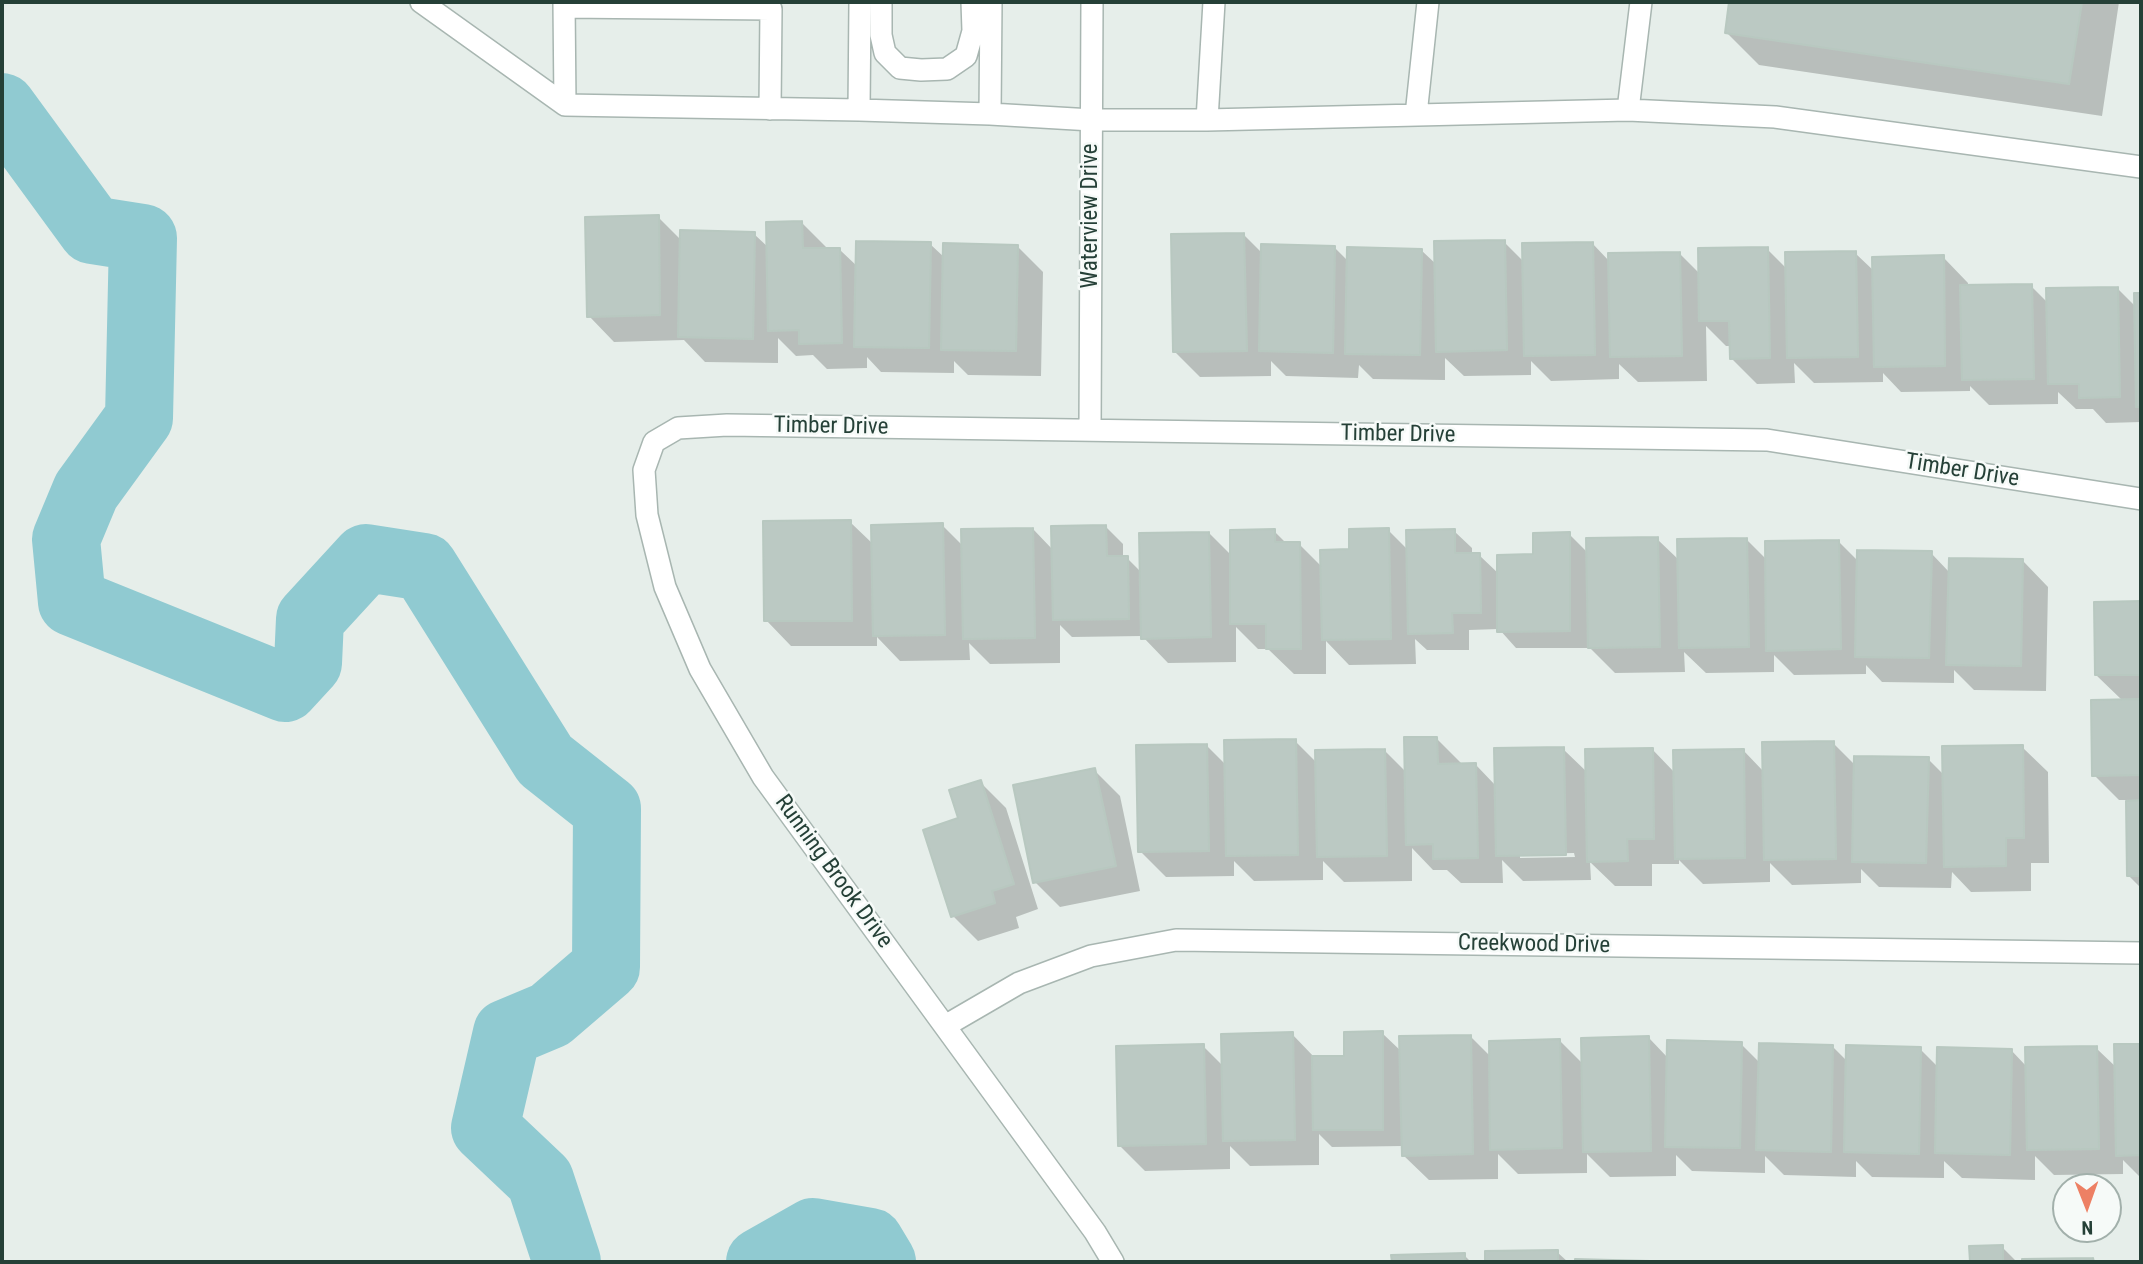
<!DOCTYPE html>
<style>
body{margin:0}
#map{position:relative;width:2143px;height:1264px;overflow:hidden;background:#e6eeea;font-family:"Roboto Condensed",sans-serif}
canvas{display:block}
.frame{position:absolute;inset:0;border:4px solid #254037;pointer-events:none}
.north{position:absolute;left:2052px;top:1173px;width:70px;height:70px;box-sizing:border-box;background:#f6faf8;border:2px solid #a2b0ab;border-radius:50%;rotate:179deg;font-size:19px;font-weight:700;line-height:28px;text-align:center;color:#254037}
.north::after{content:'';display:block;margin:auto;width:24px;height:32px;background:#ed8064;clip-path:polygon(50% 0,100% 100%,50% 72%,0 100%)}
</style>
<div id="map">
<canvas width="2143" height="1264"></canvas>
<div class="frame"></div>
<div class="north">N</div>
</div>
<script>
const ctx = document.querySelector('canvas').getContext('2d');
ctx.lineJoin = 'round';
function paint(path, color) {
  ctx.fillStyle = color;
  ctx.fill(path, 'evenodd');
}
function poly(rows) {
  const path = new Path2D();
  for (const r of rows) {
    path.moveTo(r[0], r[1]);
    for (let i = 2; i < r.length; i += 2) path.lineTo(r[i], r[i + 1]);
  }
  return path;
}
function trace(path, color, width, dash) {
  ctx.strokeStyle = color;
  ctx.lineWidth = width;
  ctx.lineCap = dash ? 'butt' : 'round';
  ctx.setLineDash(dash || []);
  ctx.stroke(path);
}
function write(font, color, halo, rows, align = 'center') {
  ctx.font = font + ' "Roboto Condensed",sans-serif';
  ctx.lineWidth = 5;
  ctx.setLineDash([]);
  ctx.textBaseline = 'middle';
  ctx.strokeStyle = halo;
  ctx.fillStyle = color;
  for (const [text, x, y, turn = 0] of rows) {
    ctx.save();
    ctx.translate(x, y);
    ctx.rotate((+turn || 0) * Math.PI / 180);
    ctx.textAlign = isNaN(turn) ? turn : align;
    if (halo) ctx.strokeText(text, 0, 0);
    ctx.fillText(text, 0, 0);
    ctx.restore();
  }
}
paint(poly([
 [1731,2,2119,2,2102,116,1759,65,1726,32],
 [658,217,682,241,754,234,769,248,802,223,827,248,840,250,858,267,930,244,945,258,1017,246,1043,272,1041,376,968,375,954,361,954,373,881,372,867,357,867,368,827,369,813,355,796,356,778,338,778,363,705,362,684,340,614,342,589,316],
 [1244,235,1262,253,1335,248,1349,262,1421,250,1437,265,1504,242,1524,262,1592,243,1610,262,1679,253,1700,274,1767,249,1787,269,1855,253,1874,271,1943,257,1968,283,1968,287,2031,286,2048,303,2118,289,2136,307,2136,295,2141,295,2141,422,2106,423,2093,409,2076,409,2058,392,2058,404,1989,405,1970,386,1970,391,1901,392,1883,373,1883,382,1814,383,1794,363,1795,383,1757,384,1731,358,1731,346,1726,346,1706,326,1707,381,1638,382,1619,364,1619,379,1551,381,1531,361,1531,375,1464,376,1445,358,1445,380,1373,379,1359,365,1358,378,1286,376,1271,361,1271,376,1200,377,1175,352],
 [850,522,873,544,942,525,963,546,1033,529,1053,550,1106,527,1123,544,1123,558,1127,558,1141,572,1209,533,1232,556,1274,531,1287,544,1299,544,1322,567,1388,530,1408,550,1454,531,1472,548,1472,555,1479,555,1499,574,1534,556,1569,534,1588,553,1657,539,1679,560,1747,540,1767,560,1838,541,1858,561,1931,553,1950,573,2023,561,2048,587,2046,691,1974,690,1954,670,1954,683,1882,682,1866,665,1866,674,1794,675,1774,655,1774,672,1706,673,1684,652,1685,672,1615,673,1587,645,1587,648,1516,648,1499,629,1469,630,1469,650,1427,650,1415,639,1416,664,1349,665,1326,641,1326,674,1294,674,1268,649,1258,649,1236,627,1236,662,1168,663,1142,636,1072,637,1060,625,1060,663,990,664,969,643,970,660,900,661,877,637,877,646,791,646,766,620],
 [2141,602,2141,888,2129,876,2127,800,2119,800,2094,775,2123,701,2096,675,2096,603],
 [1436,738,1462,764,1476,765,1496,786,1563,749,1588,773,1652,749,1675,773,1743,750,1764,772,1833,743,1855,765,1928,759,1944,775,2022,747,2048,772,2049,863,2031,863,2031,891,1971,892,1952,872,1951,888,1879,887,1861,869,1861,883,1792,885,1770,863,1770,882,1703,884,1679,860,1679,864,1652,864,1652,886,1615,886,1590,862,1591,880,1523,881,1502,860,1503,883,1461,883,1447,870,1433,870,1412,848,1412,881,1344,882,1323,861,1323,880,1254,881,1234,861,1234,876,1166,877,1140,851,1207,746,1227,766,1295,741,1317,763,1385,751,1406,772],
 [1574,853,1575,857,1520,858,1520,854],
 [1094,770,1120,796,1140,891,1060,907,1035,882],
 [980,782,1006,808,1038,909,1016,917,1019,928,978,941,953,916,960,819],
 [1382,1033,1402,1052,1471,1037,1491,1057,1560,1041,1583,1064,1649,1038,1668,1058,1741,1044,1760,1063,1833,1047,1848,1062,1920,1049,1938,1067,2011,1050,2027,1067,2096,1048,2117,1068,2116,1046,2141,1046,2141,1178,2123,1160,2123,1174,2054,1175,2035,1156,2035,1180,1962,1178,1944,1161,1944,1178,1872,1177,1856,1161,1856,1177,1784,1175,1765,1156,1765,1173,1692,1171,1676,1155,1676,1176,1610,1177,1587,1154,1587,1173,1518,1174,1498,1154,1498,1179,1429,1180,1403,1155,1403,1146,1332,1147,1319,1134,1319,1165,1250,1166,1230,1146,1230,1169,1145,1171,1119,1145,1203,1046,1223,1066,1292,1034,1315,1058,1346,1058],
 [1971,1247,2002,1247,2017,1262,1971,1262],
 [1557,1252,1568,1262,1487,1262,1487,1253],
 [1464,1255,1471,1262,1393,1262,1393,1256]
]), '#0003');
trace(poly([
 [2,107,92,230,143,238,139,418,86,491,66,539,72,602,285,688,308,663,310,619,366,558,424,567,545,760,607,809,606,967,550,1015,507,1033,485,1128,540,1180,567,1262],
 [760,1262,813,1232,870,1242,882,1262]
]), '#90cad1', 68);
const building = poly([
 [1729,2,2082,2,2069,84,1725,33,1729,2],
 [659,215,660,315,587,317,585,217,659,215],
 [802,221,803,248,840,248,842,343,799,344,799,330,768,331,766,222,802,221],
 [680,230,755,232,753,339,678,337,680,230],
 [1244,233,1247,351,1173,352,1171,234,1244,233],
 [1505,240,1507,350,1436,352,1434,241,1505,240],
 [856,241,931,242,929,348,854,347,856,241],
 [1593,242,1595,355,1524,356,1522,243,1593,242],
 [943,243,1018,245,1016,351,941,350,943,243],
 [1261,244,1335,246,1333,353,1259,351,1261,244],
 [1347,247,1422,249,1420,355,1345,354,1347,247],
 [1768,247,1770,358,1730,359,1729,321,1699,321,1698,248,1768,247],
 [1856,251,1858,357,1787,358,1785,252,1856,251],
 [1680,252,1682,356,1610,357,1608,253,1680,252],
 [1944,255,1945,366,1874,367,1872,257,1944,255],
 [2032,284,2034,379,1962,380,1960,285,2032,284],
 [2118,287,2120,397,2079,398,2079,384,2048,384,2046,288,2118,287],
 [2134,293,2141,293,2141,407,2136,407,2134,293],
 [851,520,852,621,764,621,763,521,851,520],
 [943,523,945,635,873,636,871,525,943,523],
 [1106,525,1107,556,1128,556,1129,619,1053,620,1051,526,1106,525],
 [1033,528,1035,638,963,639,961,529,1033,528],
 [1389,528,1391,639,1322,640,1320,550,1349,549,1349,529,1389,528],
 [1275,529,1275,542,1300,542,1301,649,1266,649,1266,624,1230,624,1230,530,1275,529],
 [1455,529,1455,553,1480,553,1481,613,1452,613,1453,633,1408,634,1406,530,1455,529],
 [1209,532,1211,637,1141,639,1139,533,1209,532],
 [1570,532,1570,631,1497,632,1497,555,1533,554,1533,533,1570,532],
 [1658,537,1660,647,1588,648,1586,538,1658,537],
 [1747,538,1749,647,1679,648,1677,539,1747,538],
 [1839,540,1841,649,1766,651,1765,541,1839,540],
 [1857,550,1932,551,1929,658,1855,657,1857,550],
 [1949,558,2023,559,2021,666,1946,665,1949,558],
 [2141,601,2141,675,2095,675,2094,602,2141,601],
 [2141,699,2141,775,2092,776,2091,700,2141,699],
 [1404,737,1437,737,1438,764,1476,763,1478,858,1433,859,1433,844,1406,845,1404,737],
 [1296,739,1298,855,1226,856,1224,740,1296,739],
 [1834,741,1836,859,1764,860,1762,742,1834,741],
 [1207,744,1209,851,1138,852,1136,745,1207,744],
 [2023,745,2024,838,2006,838,2006,866,1944,867,1942,746,2023,745],
 [1564,747,1566,855,1496,856,1494,748,1564,747],
 [1653,748,1654,839,1627,839,1628,861,1587,862,1585,749,1653,748],
 [1385,749,1387,856,1317,857,1315,750,1385,749],
 [1744,749,1745,858,1675,859,1673,750,1744,749],
 [1854,756,1929,757,1926,863,1852,862,1854,756],
 [1095,768,1116,866,1033,883,1013,785,1095,768],
 [981,780,1014,884,992,891,995,903,951,917,923,830,958,818,949,790,981,780],
 [2141,800,2141,876,2127,876,2126,801,2141,800],
 [1383,1031,1383,1130,1313,1130,1312,1056,1344,1056,1344,1032,1383,1031],
 [1293,1032,1295,1140,1223,1141,1221,1034,1293,1032],
 [1471,1035,1473,1154,1402,1156,1399,1036,1471,1035],
 [1649,1036,1651,1151,1583,1152,1581,1038,1649,1036],
 [1560,1039,1562,1148,1490,1150,1489,1041,1560,1039],
 [1667,1040,1742,1042,1740,1148,1665,1147,1667,1040],
 [1759,1043,1833,1045,1831,1152,1756,1150,1759,1043],
 [1204,1044,1206,1144,1118,1146,1116,1046,1204,1044],
 [2114,1044,2141,1044,2141,1155,2116,1156,2114,1044],
 [1846,1045,1921,1047,1919,1154,1844,1152,1846,1045],
 [2097,1046,2099,1149,2027,1150,2025,1047,2097,1046],
 [1937,1047,2012,1049,2010,1155,1935,1153,1937,1047],
 [2003,1245,2003,1262,1970,1262,1969,1246,2003,1245],
 [1558,1250,1558,1262,1485,1262,1485,1251,1558,1250],
 [1465,1253,1465,1262,1392,1262,1391,1255,1465,1253],
 [2093,1258,2094,1262,2022,1262,2022,1259,2093,1258],
 [1575,1259,1650,1261,1650,1262,1575,1262,1575,1259],
 [1666,1261,1729,1262,1666,1262,1666,1261]
]);
paint(building, '#bbc9c3');
trace(building, '#b8c8c0', 2);
const lane = poly([
 [421,2,565,105,859,110],
 [564,2,565,105],
 [860,2,859,110,990,114,1092,120,1207,120,1628,110,1775,117,2141,167],
 [881,2,881,35,885,53,900,68,921,70,947,69,966,56,973,31,972,2],
 [564,7,771,9,770,109],
 [1628,110,1641,2],
 [990,114,991,2],
 [1416,115,1428,2],
 [1207,120,1214,2]
]);
const street = poly([
 [1090,430,1092,2],
 [945,1026,1019,983,1091,956,1176,940,2141,953],
 [1113,1262,1095,1232,763,777,700,669,665,587,647,515,644,470,654,442,678,428,727,425,1767,440,2141,499]
]);
trace(lane, '#a8b6b1', 24);
trace(street, '#a8b6b1', 24);
trace(lane, '#fff', 21);
trace(street, '#fff', 21);
write('23px', '#254037', '#f6faf8', [
 ["Waterview Drive",1091,216,-90],
 ["Timber Drive",831,427,1],
 ["Timber Drive",1398,435,1],
 ["Timber Drive",1962,471,9],
 ["Running Brook Drive",833,872,54],
 ["Creekwood Drive",1534,945,1]
]);
</script>
